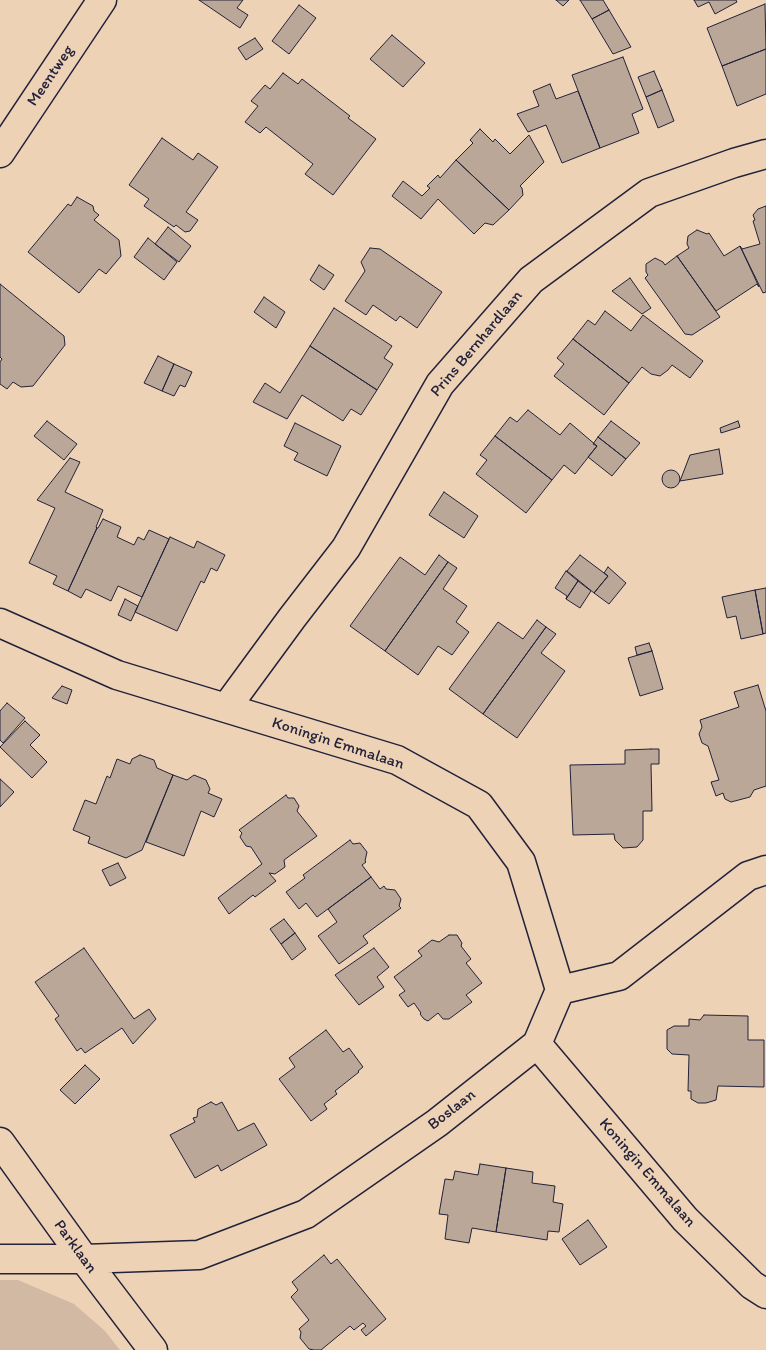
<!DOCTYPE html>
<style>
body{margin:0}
canvas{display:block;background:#eed2b5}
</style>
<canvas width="766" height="1350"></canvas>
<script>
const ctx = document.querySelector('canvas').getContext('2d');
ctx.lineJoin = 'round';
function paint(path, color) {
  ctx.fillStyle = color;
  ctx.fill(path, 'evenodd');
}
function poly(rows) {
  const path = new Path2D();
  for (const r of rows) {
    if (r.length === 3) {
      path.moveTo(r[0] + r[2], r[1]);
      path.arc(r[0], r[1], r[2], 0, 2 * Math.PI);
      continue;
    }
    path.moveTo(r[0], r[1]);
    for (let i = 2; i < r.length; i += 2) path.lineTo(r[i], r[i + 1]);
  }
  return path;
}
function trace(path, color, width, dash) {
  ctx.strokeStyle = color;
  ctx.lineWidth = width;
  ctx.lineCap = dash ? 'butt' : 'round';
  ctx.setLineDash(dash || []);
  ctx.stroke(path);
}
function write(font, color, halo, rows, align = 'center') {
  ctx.font = font + ' Itim,sans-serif';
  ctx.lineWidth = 4;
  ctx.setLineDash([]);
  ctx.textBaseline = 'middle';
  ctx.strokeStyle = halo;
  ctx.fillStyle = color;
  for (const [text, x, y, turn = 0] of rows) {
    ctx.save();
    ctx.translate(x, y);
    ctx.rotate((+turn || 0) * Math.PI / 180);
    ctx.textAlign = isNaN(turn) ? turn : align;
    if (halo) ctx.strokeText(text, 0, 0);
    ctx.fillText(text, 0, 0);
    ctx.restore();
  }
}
paint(poly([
 [0,1280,18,1280,74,1304,105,1331,120,1350,0,1350]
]), '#d1b9a4');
const building = poly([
 [199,0,243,0,237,8,248,15,240,28,199,0],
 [556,0,569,0,563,6,556,0],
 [580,0,603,0,609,10,592,19,580,0],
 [694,0,736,0,737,2,715,14,709,2,698,7,694,0],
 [765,4,766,49,722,66,707,28,765,4],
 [299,5,316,18,289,54,272,41,299,5],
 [609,10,631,47,613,54,592,19,609,10],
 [392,35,425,63,403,87,370,59,392,35],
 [255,38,263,49,246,60,238,48,255,38],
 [766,49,766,94,737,106,722,66,766,49],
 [623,57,643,109,632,114,639,133,600,148,572,75,623,57],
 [654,71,662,90,646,97,638,77,654,71],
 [283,73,298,84,302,79,350,116,348,118,376,139,333,195,305,174,313,164,266,127,260,133,245,122,258,106,251,101,265,85,270,89,283,73],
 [550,84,556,99,578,91,600,148,562,163,546,125,528,132,517,114,539,106,533,91,550,84],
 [662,90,674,121,658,128,646,97,662,90],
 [480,129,493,142,495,139,510,154,529,135,544,162,520,186,522,188,523,195,509,210,456,160,473,143,470,140,480,129],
 [162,138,193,160,198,153,218,167,186,212,198,220,190,231,185,232,176,225,174,227,144,206,149,199,129,185,162,138],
 [456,160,509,210,493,225,485,223,474,234,438,199,421,219,392,196,403,181,422,196,430,188,427,186,438,175,440,178,456,160],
 [77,197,93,206,94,211,99,215,94,220,119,240,121,256,106,274,99,269,79,293,28,252,68,204,71,206,77,197],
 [766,206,766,292,763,293,740,246,742,249,760,244,753,221,755,220,753,215,758,209,766,206],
 [168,227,191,246,179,262,155,244,168,227],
 [697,230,707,234,709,233,724,256,740,246,759,287,757,284,716,311,677,256,689,248,687,244,688,236,697,230],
 [148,238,177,262,164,280,134,257,148,238],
 [370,248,380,249,442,292,417,328,400,316,396,321,373,305,366,315,345,301,365,271,361,262,370,248],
 [677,256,720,317,692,335,685,334,645,278,648,275,646,272,646,264,655,258,663,262,665,265,677,256],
 [319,265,334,275,324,290,310,280,319,265],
 [630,278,651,308,642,314,612,291,630,278],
 [0,284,64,336,65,345,33,386,21,387,13,382,7,389,0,384,0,362,2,359,0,357,0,284],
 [264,297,285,312,276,328,254,312,264,297],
 [334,308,392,346,384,358,393,364,377,390,310,346,334,308],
 [605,311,631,331,643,315,703,361,690,378,672,365,668,370,660,376,651,374,642,367,629,383,573,339,588,320,595,325,605,311],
 [573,339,629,383,604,415,554,376,564,364,557,358,573,339],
 [310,346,377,390,361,415,351,409,343,421,302,395,287,419,253,402,265,383,280,393,310,346],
 [158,356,174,364,162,391,144,383,158,356],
 [174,364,192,372,185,387,180,385,174,396,162,391,174,364],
 [528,410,560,435,570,423,597,446,575,474,564,465,552,480,495,436,510,417,517,422,528,410],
 [47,421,77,444,64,460,34,436,47,421],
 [611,421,640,443,626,459,598,437,611,421],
 [738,421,740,427,721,433,720,428,738,421],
 [295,423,341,446,327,476,294,460,298,453,284,446,295,423],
 [495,436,552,480,526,513,476,474,487,460,480,455,495,436],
 [598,437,626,459,612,476,588,457,597,446,593,444,598,437],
 [719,449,723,474,680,481,690,455,719,449],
 [70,458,80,462,65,492,103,510,96,527,97,528,68,591,53,584,57,576,29,563,55,508,37,500,70,458],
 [671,479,9],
 [444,492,478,516,464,538,429,515,444,492],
 [103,519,121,527,117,537,134,545,138,537,144,540,149,530,169,539,142,597,118,586,111,601,86,589,81,598,68,591,97,528,98,528,103,519],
 [170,537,194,548,197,541,225,555,217,571,211,568,204,583,201,581,177,631,135,612,170,537],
 [439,555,448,562,385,651,350,626,400,557,425,575,439,555],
 [580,555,608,576,594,593,567,571,580,555],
 [448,562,457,568,443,589,467,606,456,622,469,632,452,655,438,646,418,675,385,651,448,562],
 [608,567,626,583,609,604,594,593,608,576,604,573,608,567],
 [566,571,578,581,566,599,567,596,555,588,566,571],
 [578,581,591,591,580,608,566,599,578,581],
 [766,588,766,633,763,634,755,590,766,588],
 [755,590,763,634,741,639,736,616,727,618,722,597,755,590],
 [125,599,138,606,131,621,118,615,125,599],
 [537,620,546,627,483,714,449,689,498,622,523,639,537,620],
 [546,627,556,634,541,653,565,671,517,738,483,714,546,627],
 [649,643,652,651,637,655,635,647,649,643],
 [652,651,663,689,640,696,628,658,652,651],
 [758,685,766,711,766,786,754,790,750,797,731,802,725,799,723,793,716,796,711,782,719,780,708,746,702,743,699,734,702,727,700,720,739,707,734,692,758,685],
 [62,686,72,690,67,704,52,698,62,686],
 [7,703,25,718,3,743,0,740,0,711,7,703],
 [25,721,40,735,30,745,47,762,32,778,0,747,25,721],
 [651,749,659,749,659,764,651,764,652,811,643,811,643,840,637,847,623,848,615,840,614,834,573,835,570,765,625,764,625,750,651,749],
 [140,755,154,760,157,768,173,775,142,850,126,858,88,843,90,837,73,830,85,800,96,804,107,776,110,778,117,759,130,764,132,759,140,755],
 [173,775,187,780,194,775,206,780,210,789,208,793,222,799,214,817,201,811,184,856,146,842,173,775],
 [0,779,14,792,0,807,0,779],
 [286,795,288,798,294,798,299,806,297,811,317,836,284,860,285,867,275,874,269,873,276,881,255,897,253,895,229,914,218,898,262,864,251,847,246,846,240,837,242,833,239,830,286,795],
 [350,840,353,844,360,843,367,852,365,861,366,862,362,865,371,877,317,917,306,903,299,909,286,892,305,878,303,875,350,840],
 [118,863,126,878,110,886,102,870,118,863],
 [371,877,380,889,384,886,386,889,395,890,401,899,399,906,401,908,363,936,368,943,339,964,318,936,337,922,328,909,371,877],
 [284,919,295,933,281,944,270,929,284,919],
 [295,933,306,949,292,960,281,944,295,933],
 [449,935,457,935,462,943,461,946,471,959,466,963,482,983,466,995,472,1002,449,1019,443,1019,438,1013,428,1021,424,1019,420,1014,421,1013,414,1003,408,1007,399,995,405,991,394,977,422,956,418,951,432,940,439,942,449,935],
 [84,948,134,1019,149,1009,156,1019,133,1044,122,1028,85,1053,81,1048,77,1051,55,1019,59,1016,35,982,84,948],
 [374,948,389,967,377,977,384,987,359,1005,335,975,374,948],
 [704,1015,748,1016,748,1040,764,1040,764,1087,718,1086,716,1100,706,1103,698,1103,691,1099,691,1091,688,1091,689,1055,672,1054,667,1049,667,1030,674,1026,689,1026,689,1019,700,1020,704,1015],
 [326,1030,343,1052,349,1048,363,1067,358,1071,359,1072,335,1091,337,1094,324,1104,327,1109,311,1121,279,1079,295,1067,289,1058,326,1030],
 [85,1065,100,1079,75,1104,60,1090,85,1065],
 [211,1102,216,1105,222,1102,238,1131,254,1123,267,1145,221,1171,218,1165,195,1178,170,1135,195,1122,193,1118,197,1117,198,1109,211,1102],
 [480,1164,506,1168,496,1232,472,1228,469,1243,445,1239,448,1215,439,1214,445,1179,453,1180,455,1171,478,1175,480,1164],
 [506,1168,533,1172,532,1183,555,1186,553,1202,563,1204,559,1232,548,1231,547,1240,496,1232,506,1168],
 [588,1220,607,1247,580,1265,562,1239,588,1220],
 [324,1255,331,1264,337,1259,386,1319,366,1336,361,1330,366,1326,363,1323,354,1330,350,1326,321,1350,314,1350,309,1349,300,1338,301,1332,299,1329,309,1320,291,1297,298,1290,292,1282,324,1255]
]);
paint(building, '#bba797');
trace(building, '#22223b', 1);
const minor = poly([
 [0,623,117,675,397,760,479,805,521,862,560,990],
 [226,708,292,618,346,548,440,384,531,280,649,193,734,163,766,154],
 [560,990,619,976,748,876,766,870],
 [537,1044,685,1219,752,1285,766,1294],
 [0,1142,84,1259,153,1350],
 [0,1259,84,1259,199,1255,306,1214,437,1123,537,1044,560,990]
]);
const secondary = poly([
 [0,153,102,0]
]);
trace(minor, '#22223b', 31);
trace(secondary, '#22223b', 31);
trace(minor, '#eed2b5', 28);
trace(secondary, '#eed2b5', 28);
write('16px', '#22223b', '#eed2b5', [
 ["Meentweg",51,76,-56],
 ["Prins Bernhardlaan",477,344,-50],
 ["Koningin Emmalaan",338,744,18],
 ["Boslaan",452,1110,-38],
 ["Koningin Emmalaan",647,1173,49],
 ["Parklaan",75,1247,54]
]);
</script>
